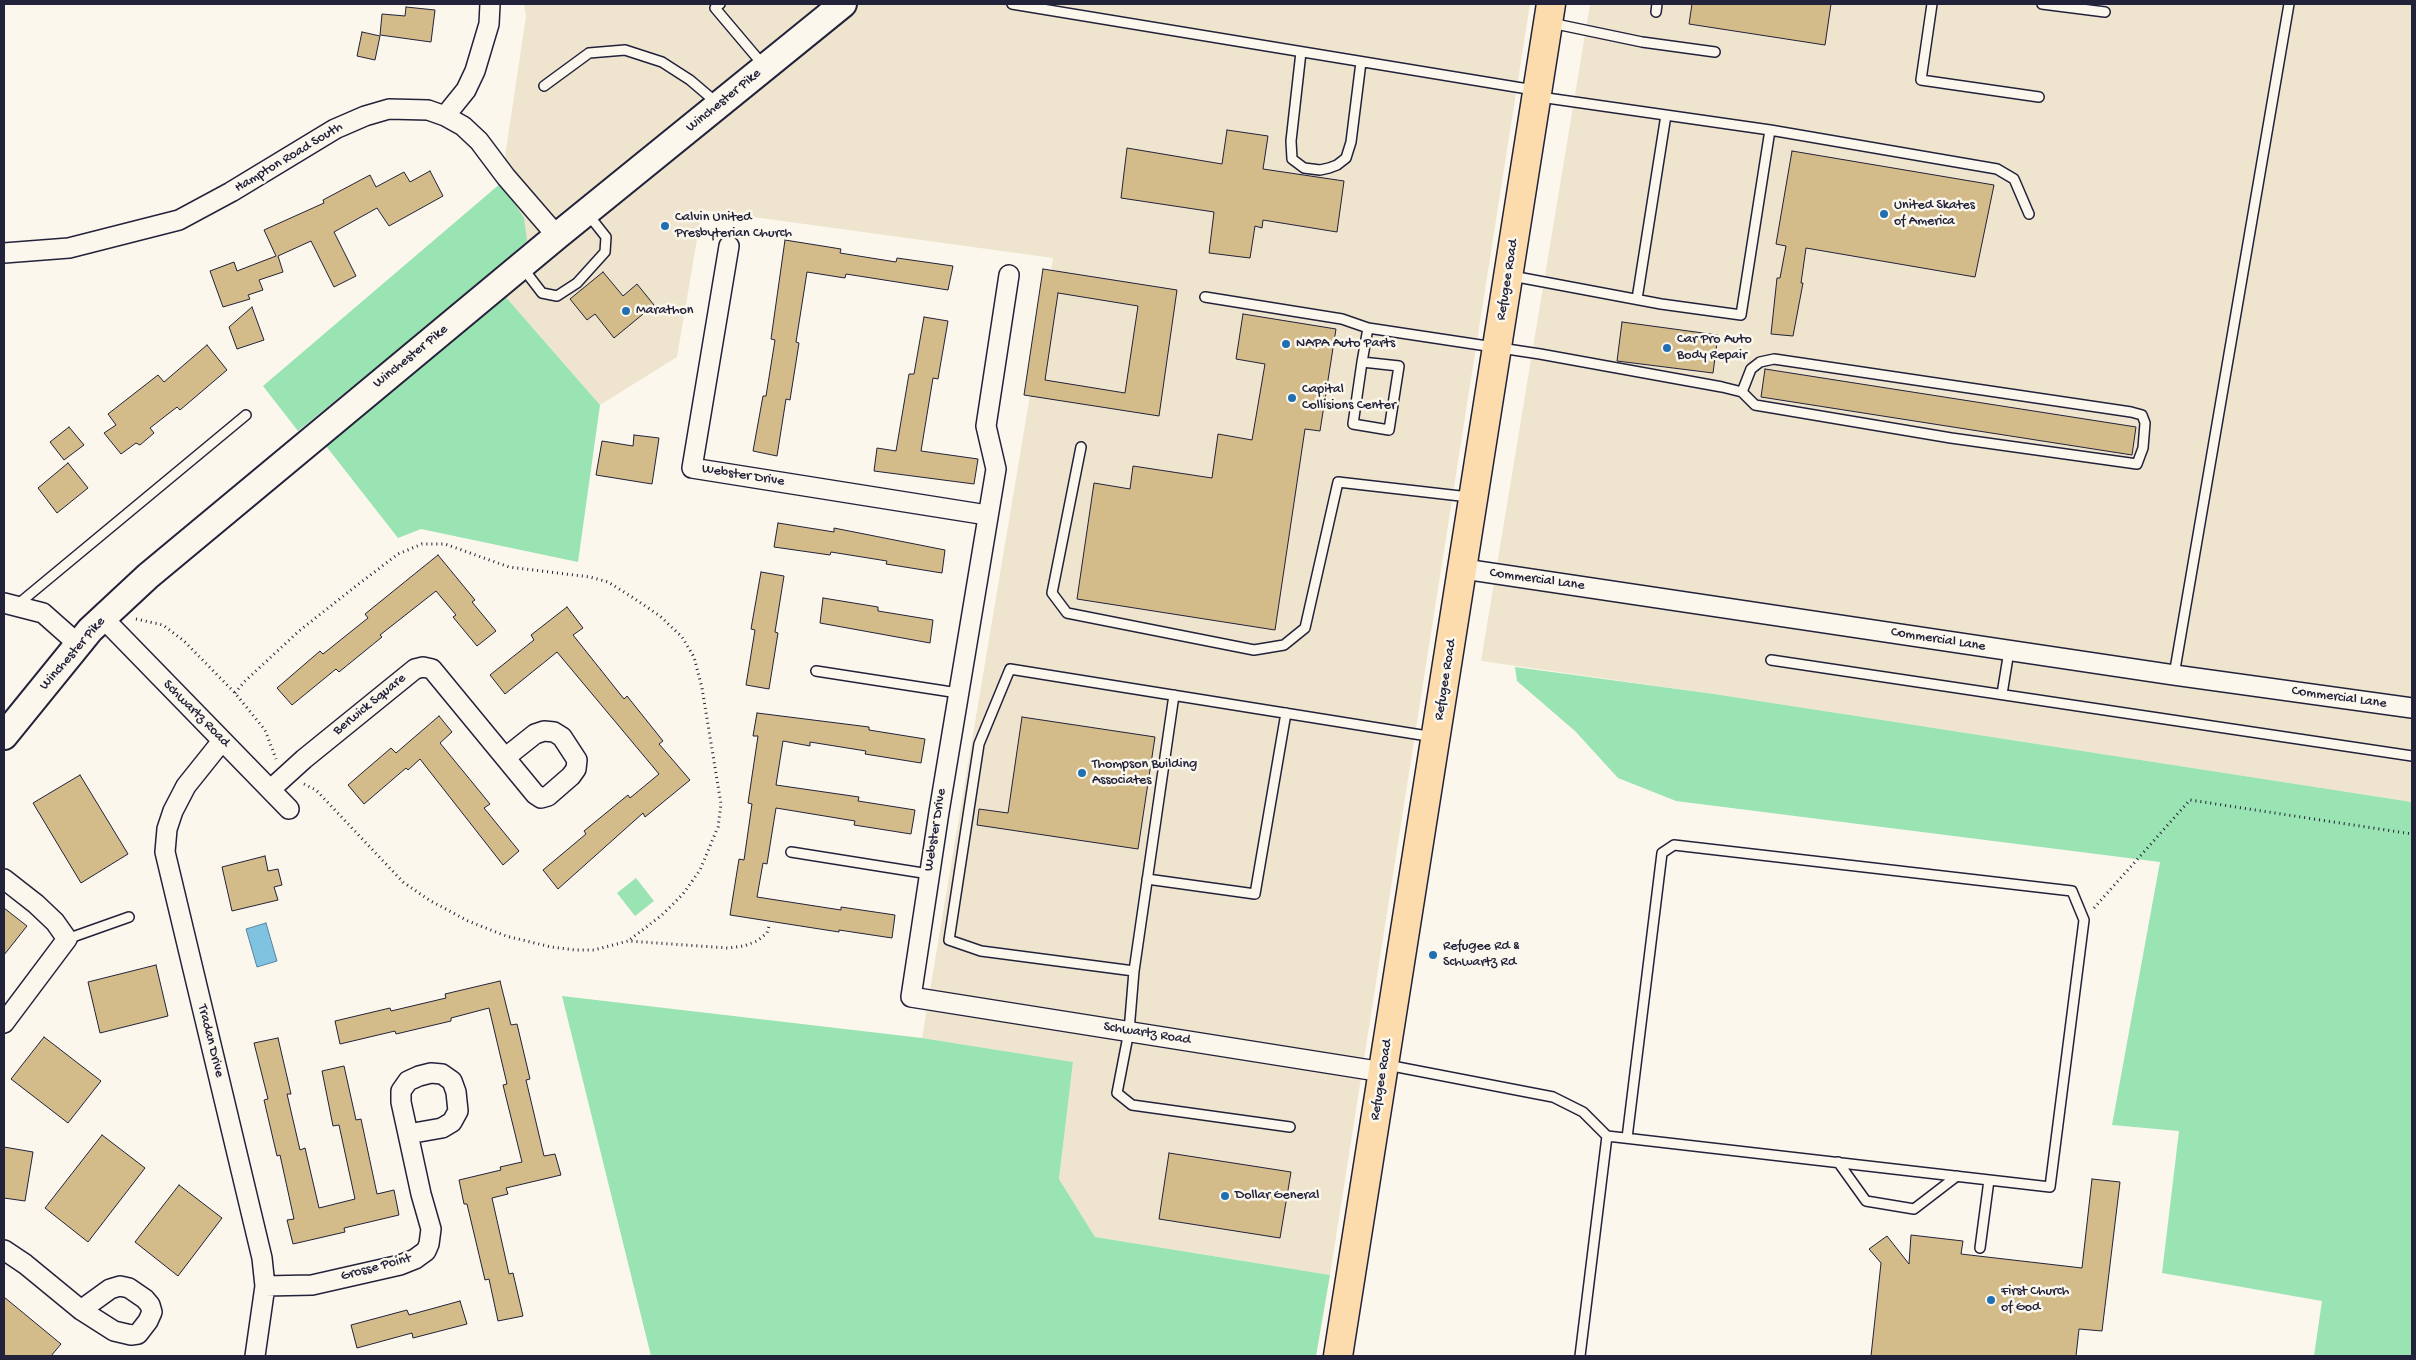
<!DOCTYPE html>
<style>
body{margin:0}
#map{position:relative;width:2416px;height:1360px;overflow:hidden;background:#fbf7ec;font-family:"Gochi Hand",sans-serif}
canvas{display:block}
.frame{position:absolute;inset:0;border:5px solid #22223b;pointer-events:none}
</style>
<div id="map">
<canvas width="2416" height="1360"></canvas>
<div class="frame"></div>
</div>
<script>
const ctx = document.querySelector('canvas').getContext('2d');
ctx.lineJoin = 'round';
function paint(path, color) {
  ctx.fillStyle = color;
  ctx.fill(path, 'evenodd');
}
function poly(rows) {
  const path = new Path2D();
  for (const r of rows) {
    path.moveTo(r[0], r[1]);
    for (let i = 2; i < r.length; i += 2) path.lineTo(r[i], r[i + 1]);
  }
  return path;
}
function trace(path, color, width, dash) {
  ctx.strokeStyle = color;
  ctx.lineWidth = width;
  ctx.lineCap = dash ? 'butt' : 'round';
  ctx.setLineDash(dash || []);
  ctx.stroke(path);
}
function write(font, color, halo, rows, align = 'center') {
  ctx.font = font + ' "Gochi Hand",sans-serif';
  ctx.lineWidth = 5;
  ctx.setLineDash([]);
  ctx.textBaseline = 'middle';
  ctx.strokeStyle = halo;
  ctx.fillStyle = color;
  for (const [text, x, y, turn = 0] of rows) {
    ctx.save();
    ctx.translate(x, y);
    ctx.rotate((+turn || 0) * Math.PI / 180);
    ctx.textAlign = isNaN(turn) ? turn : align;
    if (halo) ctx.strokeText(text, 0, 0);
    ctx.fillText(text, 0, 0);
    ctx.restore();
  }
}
paint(poly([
 [524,4,1530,4,1330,1275,1095,1237,1059,1179,1073,1062,922,1038,1053,258,702,210,677,357,600,405,488,276,527,241,501,183,526,16],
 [1590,4,2412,4,2412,802,1714,694,1481,661]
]), '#efe5cf');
paint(poly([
 [501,183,524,218,527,241,488,276,298,431,263,386],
 [505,296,600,405,578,562,421,529,398,538,326,446],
 [1515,667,1714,694,2412,802,2412,1356,2314,1356,2322,1301,2162,1273,2179,1131,2112,1125,2160,862,1676,801,1618,778,1575,731,1517,681],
 [636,878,654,901,635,916,617,893],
 [562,996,922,1038,1073,1062,1059,1179,1095,1237,1330,1275,1316,1356,651,1356]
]), '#9ae3b3');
const water = poly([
 [266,923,277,961,257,967,246,929,266,923]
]);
paint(water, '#80c3e0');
trace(water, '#5a839e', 1);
const building = poly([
 [1692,4,1831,4,1825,45,1689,24,1692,4],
 [406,7,435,10,431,42,380,35,382,14,405,16,406,7],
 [362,32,380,36,375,60,357,56,362,32],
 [1227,130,1268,136,1263,169,1344,181,1337,232,1263,220,1262,228,1255,226,1250,258,1209,253,1214,212,1121,198,1127,148,1222,164,1227,130],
 [1792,151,1994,185,1975,277,1806,248,1801,283,1803,283,1793,336,1771,334,1777,278,1780,278,1786,246,1776,244,1792,151],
 [430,171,443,196,389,226,377,208,334,232,356,276,334,287,311,241,278,256,283,272,259,280,263,290,248,295,250,299,223,307,210,271,234,262,237,271,276,256,264,230,324,203,323,200,370,175,376,187,404,172,410,182,430,171],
 [785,240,841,249,840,253,896,262,897,258,953,266,948,290,846,274,845,278,807,272,796,342,799,343,790,400,786,399,777,456,753,451,763,396,766,396,775,340,771,339,785,240],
 [1043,269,1177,290,1159,416,1024,395,1043,269],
 [1058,293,1138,306,1125,393,1045,380,1058,293],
 [603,272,623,296,637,284,654,305,614,338,595,314,587,320,570,299,603,272],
 [252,307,264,340,237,349,229,327,252,307],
 [1243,314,1336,329,1320,431,1305,429,1275,630,1077,599,1094,483,1130,489,1133,466,1212,478,1218,434,1252,440,1265,364,1236,359,1243,314],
 [924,317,948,321,938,379,933,378,921,451,978,459,974,484,874,471,877,448,896,451,909,374,914,374,924,317],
 [1622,322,1718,335,1713,373,1617,361,1622,322],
 [207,345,227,370,180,410,177,407,150,428,154,433,140,445,136,443,121,454,104,433,116,425,108,414,158,375,164,382,207,345],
 [1765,369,2136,427,2132,455,1761,397,1765,369],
 [69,427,84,445,64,460,50,442,69,427],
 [634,435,659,438,652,484,596,475,602,441,633,446,634,435],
 [68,463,88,488,57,513,38,488,68,463],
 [778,523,834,532,834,528,945,550,942,573,886,564,887,561,831,552,830,555,774,547,778,523],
 [438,555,475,600,472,602,496,631,477,646,453,617,456,615,436,591,380,635,382,637,339,672,336,669,292,705,277,688,320,651,323,654,368,618,365,614,438,555],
 [761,572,784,576,775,632,778,633,769,689,746,685,755,630,751,629,761,572],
 [823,598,878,607,878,611,933,620,930,643,820,623,823,598],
 [567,607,583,628,573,635,624,699,627,696,663,741,659,744,690,780,645,817,643,813,558,889,543,870,586,834,584,831,628,795,630,798,659,774,557,652,505,694,490,675,534,640,531,635,567,607],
 [757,713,869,727,869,730,925,739,921,763,865,754,866,751,810,742,810,746,783,741,776,785,859,797,858,801,915,810,911,834,854,825,855,821,776,808,767,864,763,863,757,897,841,910,841,907,895,915,892,938,839,930,839,932,730,915,739,859,744,860,752,804,748,803,758,736,753,736,757,713],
 [439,716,452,732,440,743,490,804,484,808,519,851,503,865,420,759,408,770,406,768,364,804,348,785,391,748,396,753,439,716],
 [1022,717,1155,737,1138,849,977,825,979,809,1008,813,1022,717],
 [80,775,128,854,81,883,33,803,80,775],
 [265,856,268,871,278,869,282,885,274,887,278,900,232,911,222,867,265,856],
 [4,908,27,926,4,955,4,908],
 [156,965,168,1016,100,1033,88,982,156,965],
 [500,981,511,1025,517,1024,530,1079,526,1080,544,1156,555,1154,561,1175,506,1188,508,1194,492,1198,509,1274,513,1273,523,1316,498,1321,489,1279,485,1280,467,1204,464,1204,459,1180,501,1170,500,1167,522,1162,503,1085,507,1084,489,1008,451,1018,451,1021,396,1034,395,1031,340,1044,335,1021,390,1008,391,1011,446,998,445,994,500,981],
 [44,1037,101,1081,68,1123,11,1079,44,1037],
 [278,1038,291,1094,287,1094,300,1150,305,1148,319,1208,355,1199,339,1125,333,1126,322,1071,344,1066,356,1120,361,1119,377,1194,394,1190,399,1215,344,1228,345,1232,293,1244,287,1220,294,1219,280,1155,277,1156,264,1100,268,1099,254,1043,278,1038],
 [102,1135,145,1168,88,1242,45,1208,102,1135],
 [4,1147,33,1152,25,1201,4,1198,4,1147],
 [1169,1153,1291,1172,1280,1238,1159,1219,1169,1153],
 [2092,1179,2120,1182,2102,1331,2079,1329,2076,1356,1871,1356,1881,1263,1869,1249,1887,1236,1909,1264,1911,1235,1963,1241,1961,1254,2082,1268,2092,1179],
 [179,1185,222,1218,178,1276,135,1242,179,1185],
 [4,1297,61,1344,51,1356,4,1356,4,1297],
 [460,1301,467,1324,413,1338,412,1333,357,1348,351,1325,407,1310,409,1315,460,1301]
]);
paint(building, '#d3bb8a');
trace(building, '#22223b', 1);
const lane = poly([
 [720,4,715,8,764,66],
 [1012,4,1534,90],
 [1932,4,1921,80,2039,97],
 [2042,4,2105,12],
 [1656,12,1657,4],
 [1551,23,1642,42,1715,52],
 [1301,52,1291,141,1292,159,1304,168,1320,170,1329,168,1337,165,1346,158,1351,142,1361,62],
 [544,86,589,53,625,50,662,62,690,80,717,103],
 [1770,130,1997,169,2014,179,2029,214],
 [522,267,542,293,557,296,577,283,605,252,606,237,587,213],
 [1512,276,1661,304,1741,315,1770,130,1540,97],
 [1205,297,1342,319,1368,328,1540,354,1722,387,1742,392,1755,405,1951,438,2137,464,2143,448,2145,423,2142,415,2131,412,1774,359,1760,362,1751,369,1742,392],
 [1637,299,1666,115],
 [1362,362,1399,366,1389,430,1353,424,1362,362,1368,328],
 [1081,447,1052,593,1067,613,1254,650,1284,645,1305,628,1338,482,1469,497],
 [17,605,246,415],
 [1771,660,2412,756],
 [816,671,958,693],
 [2174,675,2289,4],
 [2002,694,2009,651],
 [791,852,929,874],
 [1147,879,1255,894,1286,713],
 [67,939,129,917],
 [1134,971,1174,695],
 [1387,1065,1553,1097,1583,1112,1607,1136,2050,1187,2084,920,2072,891,1674,845,1662,853,1627,1138],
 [1290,1127,1132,1105,1117,1093,1129,1031,1134,971,981,951,949,940,979,744,1010,669,1434,737],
 [1838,1162,1866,1201,1914,1209,1957,1176],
 [1980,1248,1989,1180],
 [1580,1356,1607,1136]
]);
const street = poly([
 [445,116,466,90,475,71,489,24,490,4],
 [729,246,692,468,987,515],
 [4,253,69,248,179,220,231,192,335,129,365,116,389,109,428,110,445,116,463,126,479,141,506,177,557,236],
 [1009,275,986,426,996,469,939,812,911,997,1383,1072],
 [1464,569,2174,675,2412,708],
 [4,603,43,613,78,644],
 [103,618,289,809],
 [222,741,186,786,173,811,167,829,165,852,262,1258,265,1286,255,1356],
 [271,789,304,759,415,669,423,667,432,669,535,794,541,798,548,796,571,776,576,769,577,760,562,737,554,732,544,731,535,734,506,757],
 [4,879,36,904,55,922,67,939,4,1023],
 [4,1250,25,1264,81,1310,114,1331,131,1335,138,1334,148,1321,152,1312,150,1305,145,1299,129,1288,120,1286,110,1289,81,1310],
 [265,1286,312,1285,400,1265,415,1259,426,1251,429,1244,431,1229,421,1194,408,1134,401,1102,401,1091,408,1081,419,1076,431,1073,442,1074,452,1081,456,1092,458,1111,452,1122,442,1128,408,1134]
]);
const secondary = poly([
 [4,736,90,630,148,576,557,236,843,4]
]);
const primary = poly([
 [1338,1356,1551,4]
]);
trace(lane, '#22223b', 12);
trace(street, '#22223b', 22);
trace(secondary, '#22223b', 30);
trace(primary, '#22223b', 31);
trace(poly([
 [136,619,163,625,184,641,235,693,265,730,276,759],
 [235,693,244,682,299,631,356,586,398,554,422,544,445,544,509,567,590,577,608,582,632,597,660,616,682,637,694,657,702,688,721,804,718,827,700,870,683,894,662,915,628,941],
 [304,784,316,790,403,882,429,900,468,921,506,936,551,947,575,950,594,950,628,941,728,948,744,946,757,941,767,933,769,926],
 [2094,908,2190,800,2412,834]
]), '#22223b', 3, [1, 4]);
trace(lane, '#fbf7ec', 9);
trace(street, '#fbf7ec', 19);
trace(secondary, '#fbf7ec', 26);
trace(primary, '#fcdcac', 28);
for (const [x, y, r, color] of [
 [1884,214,5,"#1f6fb2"],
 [665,226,5,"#1f6fb2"],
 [626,311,5,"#1f6fb2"],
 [1286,344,5,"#1f6fb2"],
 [1667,348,5,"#1f6fb2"],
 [1292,398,5,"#1f6fb2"],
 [1082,773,5,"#1f6fb2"],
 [1433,955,5,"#1f6fb2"],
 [1225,1196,5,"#1f6fb2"],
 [1991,1300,5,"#1f6fb2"]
]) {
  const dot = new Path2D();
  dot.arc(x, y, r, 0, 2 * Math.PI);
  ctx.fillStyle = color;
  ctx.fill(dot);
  trace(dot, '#fbf7ec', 2);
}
write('14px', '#22223b', '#fbf7ec', [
 ["Winchester Pike",724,101,-39],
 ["Hampton Road South",289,158,-31],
 ["Refugee Road",1508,280,-81],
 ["Winchester Pike",411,357,-39],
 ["Webster Drive",743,476,9],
 ["Commercial Lane",1537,580,8],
 ["Commercial Lane",1938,640,9],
 ["Winchester Pike",73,654,-49],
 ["Refugee Road",1446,680,-81],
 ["Commercial Lane",2339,698,8],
 ["Berwick Square",370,705,-39],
 ["Schwartz Road",196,714,45],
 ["Webster Drive",936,830,-81],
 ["Schwartz Road",1147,1034,9],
 ["Tradan Drive",210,1041,76],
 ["Refugee Road",1382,1080,-81],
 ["Grosse Point",376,1268,-15]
]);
write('14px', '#22223b', '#fbf7ec', [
 ["United Skates",1894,206],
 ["of America",1894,222],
 ["Calvin United",675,218],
 ["Presbyterian Church",675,234],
 ["Marathon",636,311],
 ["Car Pro Auto",1677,340],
 ["Body Repair",1677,356],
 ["NAPA Auto Parts",1296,344],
 ["Capital",1302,390],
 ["Collisions Center",1302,406],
 ["Thompson Building",1092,765],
 ["Associates",1092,781],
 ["Refugee Rd &",1443,947],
 ["Schwartz Rd",1443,963],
 ["Dollar General",1235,1196],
 ["First Church",2001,1292],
 ["of God",2001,1308]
], 'left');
</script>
